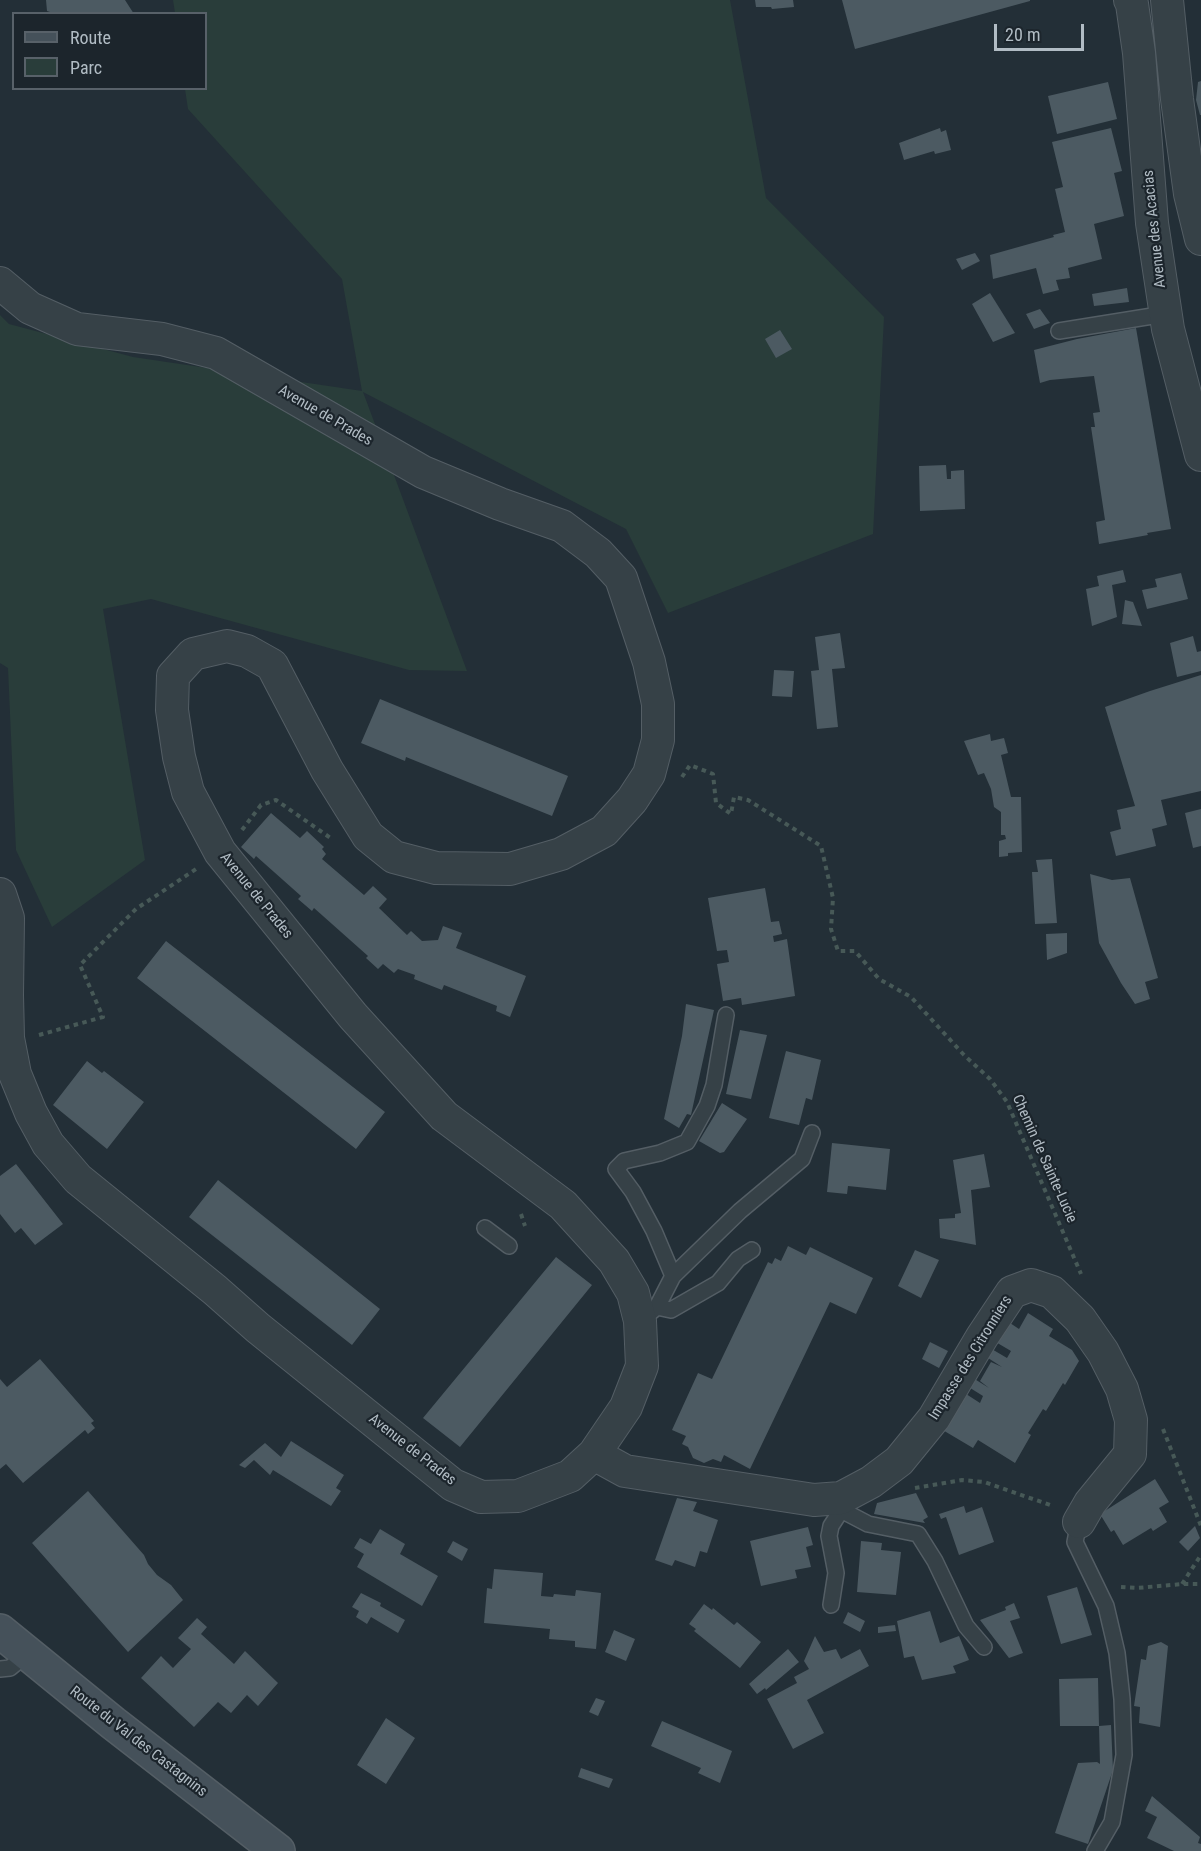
<!DOCTYPE html>
<style>
body{margin:0}
#map{position:relative;width:1201px;height:1851px;overflow:hidden;background:#232f37;font-family:"Roboto Condensed",sans-serif}
canvas{display:block}
.legend{position:absolute;left:12px;top:12px;width:195px;height:78px;box-sizing:border-box;background:#1c252c;border:2px solid #586169;margin:0;padding:8px 10px;list-style:none;font-size:18px;color:#b1bcc4}
.legend li{display:flex;align-items:center;gap:12px;height:30px}
.legend b{width:30px;border:2px solid #586169}
.scale{position:absolute;left:994px;top:24px;width:90px;height:27px;box-sizing:border-box;border:3px solid #b1bcc4;border-top:0;padding-left:8px;font-size:18px;line-height:21px;white-space:nowrap;color:#b1bcc4;-webkit-text-stroke:4px #1c252c;paint-order:stroke}
</style>
<div id="map">
<canvas width="1201" height="1851"></canvas>
<ul class="legend">
<li><b style="height:8px;background:#45515a"></b>Route</li>
<li><b style="height:16px;background:#293d3a"></b>Parc</li>
</ul>
<div class="scale">20 m</div>
</div>
<script>
const ctx = document.querySelector('canvas').getContext('2d');
ctx.lineJoin = 'round';
function paint(path, color) {
  ctx.fillStyle = color;
  ctx.fill(path, 'evenodd');
}
function poly(rows) {
  const path = new Path2D();
  for (const r of rows) {
    path.moveTo(r[0], r[1]);
    for (let i = 2; i < r.length; i += 2) path.lineTo(r[i], r[i + 1]);
  }
  return path;
}
function trace(path, color, width, dash) {
  ctx.strokeStyle = color;
  ctx.lineWidth = width;
  ctx.lineCap = dash ? 'butt' : 'round';
  ctx.setLineDash(dash || []);
  ctx.stroke(path);
}
function write(font, color, halo, rows, align = 'center') {
  ctx.font = font + ' "Roboto Condensed",sans-serif';
  ctx.lineWidth = 4.5;
  ctx.setLineDash([]);
  ctx.textBaseline = 'middle';
  ctx.strokeStyle = halo;
  ctx.fillStyle = color;
  for (const [text, x, y, turn = 0] of rows) {
    ctx.save();
    ctx.translate(x, y);
    ctx.rotate((+turn || 0) * Math.PI / 180);
    ctx.textAlign = isNaN(turn) ? turn : align;
    if (halo) ctx.strokeText(text, 0, 0);
    ctx.fillText(text, 0, 0);
    ctx.restore();
  }
}
paint(poly([
 [173,0,730,0,766,198,884,317,873,534,668,613,626,529,363,392,467,671,409,670,151,599,103,609,145,860,52,927,16,850,8,668,0,663,0,315,9,324,133,357,362,391,342,279,188,109,185,89,206,88,206,14,175,13]
]), '#293d3a');
paint(poly([
 [46,0,125,0,134,14,50,14,50,12,47,11],
 [755,0,793,0,794,7,772,9,771,7,756,7],
 [842,0,1030,0,1030,1,855,49],
 [1201,81,1201,115,1200,115,1196,100,1198,82],
 [1108,82,1117,119,1057,134,1048,96],
 [940,128,941,132,946,130,951,150,935,154,934,151,904,160,899,143],
 [1111,128,1122,171,1114,173,1124,216,1094,224,1102,259,1068,268,1070,278,1056,280,1059,290,1043,294,1036,268,993,279,990,255,1054,237,1053,235,1065,232,1055,189,1063,187,1052,142],
 [975,253,980,261,962,270,956,259],
 [1127,288,1129,302,1094,306,1092,294],
 [990,293,1015,333,993,342,972,304],
 [1040,309,1050,323,1034,329,1026,314],
 [1136,328,1171,529,1147,533,1148,535,1099,544,1096,522,1105,520,1091,427,1095,427,1093,413,1100,412,1094,376,1050,380,1040,383,1034,350,1077,339],
 [780,330,792,349,776,358,765,339],
 [946,465,947,479,951,479,951,471,964,470,965,509,920,511,919,466],
 [1123,570,1126,582,1112,585,1117,617,1092,626,1086,589,1099,586,1097,576],
 [1181,573,1188,599,1147,609,1142,590,1157,587,1155,579],
 [1125,600,1133,602,1142,626,1122,624],
 [840,633,845,668,832,669,838,727,817,729,811,671,819,670,815,637],
 [1193,636,1197,652,1201,651,1201,671,1177,677,1170,643],
 [774,670,794,671,792,697,772,696],
 [1201,675,1201,791,1161,800,1167,825,1152,829,1156,846,1116,856,1110,832,1121,829,1117,810,1135,806,1105,707,1150,691],
 [380,699,568,776,552,816,406,757,405,761,361,743],
 [990,734,991,741,1004,738,1008,753,1001,755,1011,797,1021,797,1022,852,1008,853,1008,856,999,857,999,841,1006,839,1005,835,1001,835,1001,812,994,807,991,789,984,773,978,775,964,741],
 [1201,809,1201,846,1193,848,1185,813],
 [271,813,300,838,307,831,324,847,322,849,326,854,322,859,364,895,373,886,387,899,379,908,407,935,411,931,422,941,438,940,443,926,462,933,456,948,526,976,510,1017,496,1011,497,1006,444,985,442,990,414,979,415,975,398,969,394,973,383,964,378,969,366,958,368,956,314,908,312,911,298,899,301,896,256,856,254,859,241,847],
 [1052,859,1057,923,1035,924,1032,872,1038,872,1036,860],
 [1090,874,1112,880,1130,878,1158,978,1145,982,1150,999,1135,1004,1121,983,1099,943],
 [765,888,771,922,779,921,782,934,773,936,774,942,787,939,795,996,742,1005,741,998,723,1001,717,964,729,962,727,950,717,951,708,898],
 [1067,933,1067,953,1047,960,1046,934],
 [166,941,385,1112,356,1149,137,978],
 [686,1004,714,1010,691,1115,687,1114,679,1128,664,1119,682,1036],
 [740,1030,767,1035,751,1099,726,1094],
 [786,1051,821,1060,812,1100,806,1098,799,1125,769,1118],
 [87,1061,102,1073,104,1071,144,1102,107,1149,53,1105],
 [722,1103,747,1119,724,1152,720,1153,699,1141],
 [832,1143,890,1149,886,1190,848,1186,847,1194,827,1192],
 [984,1154,990,1187,971,1190,976,1245,940,1238,939,1219,955,1218,955,1214,961,1213,953,1160],
 [16,1164,63,1224,35,1245,21,1228,15,1233,0,1214,0,1176],
 [218,1180,380,1309,352,1345,189,1217],
 [788,1246,806,1255,810,1247,873,1278,856,1314,830,1302,750,1469,724,1455,721,1462,713,1459,704,1463,693,1458,688,1447,682,1444,686,1436,672,1430,698,1373,712,1379,768,1262,772,1264,775,1258,781,1261],
 [915,1250,939,1260,921,1298,898,1286],
 [556,1257,592,1285,460,1447,423,1418],
 [1028,1313,1053,1329,1049,1336,1072,1350,1079,1361,1065,1385,1063,1383,1046,1411,1043,1409,1028,1433,1031,1435,1015,1463,978,1440,973,1448,941,1429,963,1392,980,1403,983,1396,967,1386,973,1378,989,1388,980,1381,991,1362,1002,1367,985,1356,990,1348,1007,1358,1011,1351,994,1341,1007,1321,1019,1329],
 [930,1342,948,1351,939,1368,922,1359],
 [40,1359,94,1421,91,1423,95,1428,88,1434,85,1430,23,1483,6,1464,0,1469,0,1379,7,1387],
 [291,1441,344,1475,336,1488,341,1491,331,1506,273,1470,270,1475,254,1460,245,1468,239,1465,265,1443,281,1457],
 [1155,1479,1169,1502,1159,1508,1167,1522,1153,1531,1151,1528,1123,1545,1114,1530,1111,1532,1100,1514],
 [88,1491,144,1555,148,1564,157,1575,171,1585,183,1600,128,1652,32,1543],
 [916,1493,928,1517,923,1520,925,1523,874,1514,877,1503],
 [677,1498,697,1502,693,1511,718,1520,707,1553,700,1551,695,1567,675,1560,672,1566,655,1560],
 [964,1506,966,1513,982,1507,994,1542,959,1555,946,1517,941,1519,939,1514],
 [1195,1526,1200,1538,1188,1551,1179,1542],
 [808,1527,813,1545,806,1547,811,1567,795,1570,797,1578,761,1586,750,1541],
 [380,1529,405,1544,400,1554,438,1576,422,1606,357,1567,364,1554,354,1548,360,1538,371,1544],
 [453,1541,468,1549,462,1561,447,1552],
 [861,1541,882,1543,881,1550,901,1552,896,1595,857,1592],
 [494,1569,543,1573,541,1596,553,1597,554,1594,575,1596,576,1590,601,1593,596,1649,575,1647,575,1641,549,1639,550,1629,484,1623,487,1588,492,1589],
 [1077,1587,1092,1635,1061,1644,1047,1596],
 [361,1593,381,1603,380,1606,405,1620,398,1633,371,1617,367,1624,356,1617,359,1611,352,1607],
 [1014,1603,1020,1618,1010,1621,1023,1653,1009,1658,980,1620,1006,1610,1005,1607],
 [704,1604,712,1610,713,1608,734,1625,737,1622,761,1642,740,1668,694,1631,696,1629,689,1624],
 [930,1611,940,1643,959,1636,969,1660,953,1666,956,1673,922,1680,914,1656,904,1658,897,1621],
 [848,1612,865,1621,860,1632,843,1623],
 [197,1618,207,1627,201,1634,234,1664,245,1651,278,1683,258,1706,247,1695,231,1713,218,1702,194,1727,141,1678,161,1656,173,1668,191,1649,178,1638],
 [895,1625,896,1631,878,1633,878,1627],
 [614,1630,635,1639,626,1661,605,1652],
 [815,1636,824,1652,836,1649,841,1659,860,1649,869,1666,807,1700,824,1733,793,1749,767,1699,797,1683,794,1677,809,1669,804,1661],
 [1161,1642,1168,1646,1160,1727,1139,1723,1140,1707,1134,1706,1141,1659,1146,1660,1148,1646],
 [788,1649,799,1662,766,1690,765,1688,757,1694,749,1684],
 [1098,1678,1099,1726,1060,1726,1059,1679],
 [596,1698,605,1701,598,1716,589,1712],
 [386,1718,415,1738,386,1784,357,1765],
 [662,1721,732,1751,720,1783,698,1773,701,1768,651,1746],
 [1111,1725,1113,1770,1088,1844,1055,1833,1078,1763,1097,1762,1100,1764,1099,1726],
 [581,1768,613,1779,609,1788,578,1777],
 [1152,1796,1200,1837,1198,1843,1201,1844,1201,1851,1174,1851,1147,1838,1157,1817,1145,1811]
]), '#4c5a62');
const lane = poly([
 [1059,331,1165,314],
 [485,1228,509,1246],
 [673,1276,654,1231,633,1192,616,1169,624,1161,660,1153,687,1142,707,1106,714,1085,726,1015],
 [657,1307,671,1310,718,1283,738,1259,752,1250],
 [640,1321,657,1307,673,1276,740,1211,802,1159,812,1133],
 [841,1498,847,1513,868,1524,918,1534,935,1561,966,1626,984,1647],
 [1079,1522,1075,1542,1106,1606,1117,1653,1122,1699,1124,1755,1112,1822,1095,1851],
 [831,1605,836,1573,829,1536,831,1526,844,1506],
 [0,1669,10,1668,27,1654]
]);
const street = poly([
 [1130,0,1132,4,1139,53,1152,223,1168,329,1201,455],
 [1167,0,1177,99,1190,194,1201,239],
 [0,283,30,308,77,329,162,339,216,353,423,472,500,504,562,526,598,553,621,578,649,662,658,704,658,740,649,774,632,800,604,831,561,854,510,869,436,868,394,857,368,836,327,770,272,665,247,651,227,646,193,654,173,676,172,710,179,757,188,792,220,852,353,1016,444,1116,563,1205,614,1261,633,1293,640,1321,642,1366,626,1407,594,1454,570,1476,518,1496,481,1497,453,1485,258,1328,215,1290,78,1179,48,1144,31,1113,15,1074,8,1038,7,995,8,918,0,894],
 [594,1454,625,1471,814,1500,841,1498,871,1482,899,1461,934,1418,982,1337,1012,1292,1031,1285,1052,1292,1080,1319,1103,1352,1122,1389,1131,1420,1130,1454,1090,1503,1079,1522]
]);
const secondary = poly([
 [0,1631,113,1723,278,1851]
]);
trace(lane, '#545e65', 18);
trace(street, '#545e65', 34);
trace(secondary, '#545e65', 36);
trace(poly([
 [682,777,690,765,713,774,716,803,731,814,734,797,748,800,821,846,833,898,831,929,838,951,855,951,879,979,911,997,964,1055,990,1079,1007,1102,1081,1274],
 [242,830,261,805,276,800,332,839],
 [39,1035,103,1017,80,965,136,909,196,869],
 [521,1214,525,1226],
 [1163,1429,1201,1526],
 [915,1488,962,1480,984,1482,1053,1506],
 [1182,1584,1201,1555],
 [1121,1587,1137,1588,1182,1584,1201,1584]
]), '#475957', 4, [4.5, 4.5]);
trace(lane, '#364147', 15);
trace(street, '#364147', 32);
trace(secondary, '#45515a', 33);
write('15px', '#b1bcc4', '#1c252c', [
 ["Avenue des Acacias",1155,229,-96],
 ["Avenue de Prades",325,416,30],
 ["Avenue de Prades",256,896,51],
 ["Chemin de Sainte-Lucie",1044,1159,66],
 ["Impasse des Citronniers",971,1358,-58],
 ["Avenue de Prades",412,1450,38],
 ["Route du Val des Castagnins",138,1742,38]
]);
</script>
